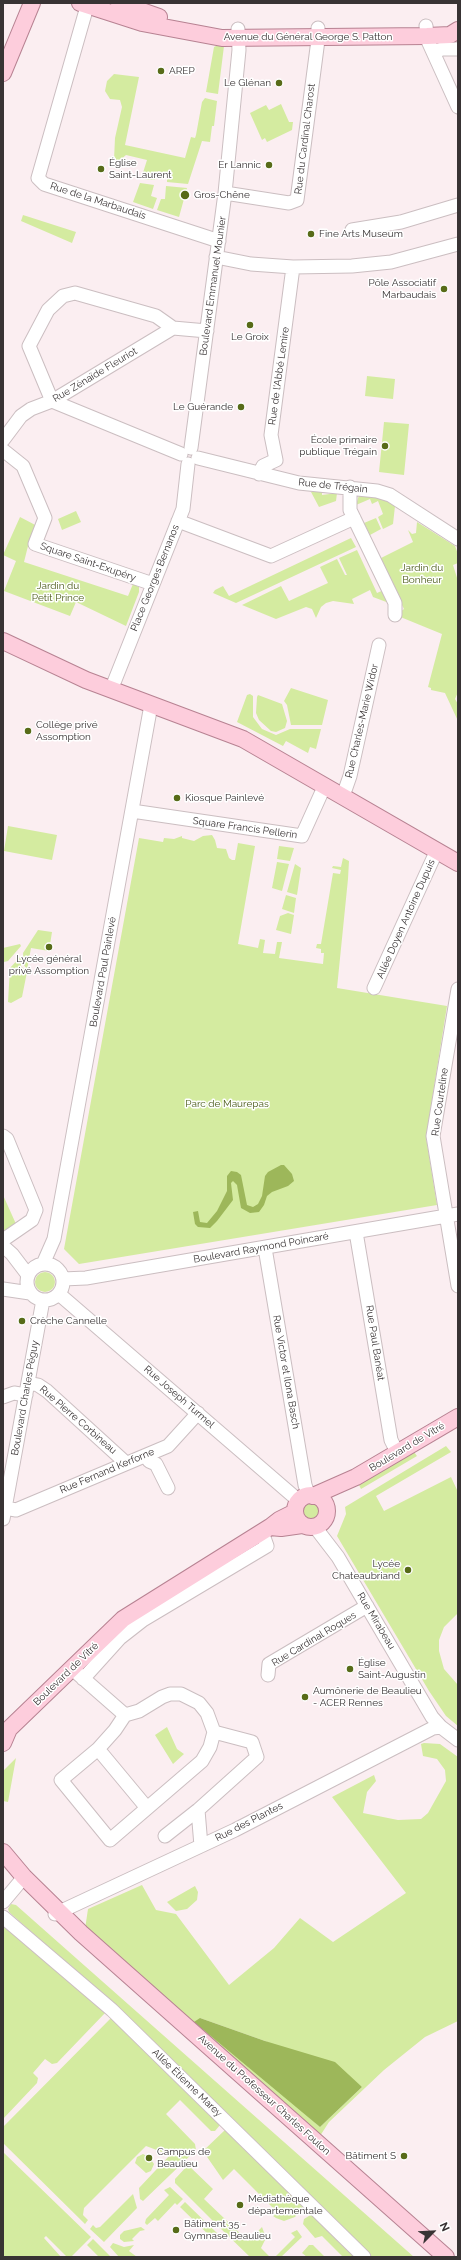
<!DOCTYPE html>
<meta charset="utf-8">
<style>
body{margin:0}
#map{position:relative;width:461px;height:2260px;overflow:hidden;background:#fbeef1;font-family:Raleway,sans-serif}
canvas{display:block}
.frame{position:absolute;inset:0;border:4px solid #383334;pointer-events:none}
.north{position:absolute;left:413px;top:2212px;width:40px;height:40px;-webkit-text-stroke:3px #fff;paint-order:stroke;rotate:66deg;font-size:11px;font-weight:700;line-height:16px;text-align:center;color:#383334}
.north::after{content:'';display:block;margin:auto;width:14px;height:18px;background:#383334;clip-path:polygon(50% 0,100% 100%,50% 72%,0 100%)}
</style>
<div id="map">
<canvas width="461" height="2260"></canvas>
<div class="frame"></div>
<div class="north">N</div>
</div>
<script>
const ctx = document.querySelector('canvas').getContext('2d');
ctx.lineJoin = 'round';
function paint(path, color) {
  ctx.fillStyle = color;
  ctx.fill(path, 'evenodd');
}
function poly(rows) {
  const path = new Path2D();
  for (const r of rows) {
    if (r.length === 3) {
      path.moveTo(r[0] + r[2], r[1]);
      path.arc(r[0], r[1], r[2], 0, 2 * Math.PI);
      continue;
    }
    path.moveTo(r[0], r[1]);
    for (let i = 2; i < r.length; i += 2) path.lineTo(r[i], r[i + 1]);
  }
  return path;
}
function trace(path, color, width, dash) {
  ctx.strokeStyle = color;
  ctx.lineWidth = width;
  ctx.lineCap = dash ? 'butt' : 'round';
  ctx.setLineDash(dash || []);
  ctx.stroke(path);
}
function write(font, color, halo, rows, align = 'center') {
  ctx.font = font + ' Raleway,sans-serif';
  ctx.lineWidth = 3;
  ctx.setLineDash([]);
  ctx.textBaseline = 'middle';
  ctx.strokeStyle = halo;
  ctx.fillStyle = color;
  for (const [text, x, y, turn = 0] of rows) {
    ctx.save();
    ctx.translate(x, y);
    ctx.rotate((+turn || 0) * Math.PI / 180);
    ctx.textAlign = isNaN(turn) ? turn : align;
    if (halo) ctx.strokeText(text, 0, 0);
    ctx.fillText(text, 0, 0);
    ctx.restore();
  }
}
paint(poly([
 [218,45,224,46,218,94,206,92,214,47],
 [114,74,139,77,125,145,185,158,191,137,195,138,196,135,202,102,205,98,217,101,214,126,212,126,210,142,202,141,188,184,167,182,167,174,158,171,155,180,141,179,147,160,126,155,119,161,114,160,115,138,122,107,120,100,110,99,105,91,107,81],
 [281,104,289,122,293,122,292,130,267,142,265,138,262,140,250,113,266,105,269,110],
 [140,183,154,185,151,196,157,198,153,209,133,202],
 [166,186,187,188,179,217,157,210,161,199,165,199],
 [23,215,76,232,72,243,21,221],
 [367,376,395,379,393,399,365,396],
 [384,422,409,424,404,475,379,472],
 [311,492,322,492,322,495,337,493,336,501,319,507],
 [359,495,381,498,395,506,393,524,383,529,378,517,383,514,378,501,372,504,370,499,356,505],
 [76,511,81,522,62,530,58,519],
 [20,517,41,528,29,542,24,562,128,596,133,584,139,587,139,592,126,626,76,602,70,616,4,591,16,561,3,555],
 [376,518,381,529,370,535,364,523],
 [417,522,455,546,458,554,458,563,453,565,458,581,458,692,455,699,458,704,458,721,445,693,431,690,431,688,428,687,442,634,398,616,400,612,404,609,379,559,413,542,408,530,412,534,416,533],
 [351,538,356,547,236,603,213,593,215,590,223,586,229,596],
 [357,550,377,593,388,588,389,603,373,597,370,590,352,599,354,604,333,601,326,603,321,607,316,618,312,609,306,607,276,619,242,605,281,586,289,601,328,583,320,567,337,559,345,575,347,575,339,558],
 [291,688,328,700,322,725,291,725,287,705,284,701],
 [250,694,253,696,253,717,262,729,276,735,290,729,321,729,316,749,310,747,308,753,286,741,283,746,237,722,247,695],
 [258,695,282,704,287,721,285,728,276,732,271,731,259,720,256,713,257,697],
 [8,826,57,835,52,860,4,851],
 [212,835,215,840,217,848,226,849,229,858,232,860,235,860,238,843,255,846,238,944,258,948,260,939,265,940,263,953,275,954,277,942,282,942,279,958,323,964,324,953,321,953,321,949,316,948,317,944,321,944,333,873,340,874,341,870,332,868,333,866,341,867,343,858,349,861,348,879,337,988,447,1006,426,1137,437,1205,79,1264,64,1249,139,838,163,842,164,838,174,839,182,836,182,838,194,841,203,836],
 [279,846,294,848,290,861,277,859],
 [277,862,289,864,282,891,272,888],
 [295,864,301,868,297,895,287,892],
 [286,895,296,898,294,913,282,909],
 [288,913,294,915,291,934,276,930,280,916],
 [38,930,52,932,49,951,31,948,27,970,24,965,23,953],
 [20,944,21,946,8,961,4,962,3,948],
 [21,956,21,966,27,972,22,997,11,1003,8,1002,10,968],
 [3,1195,16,1224,3,1232],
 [45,1282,10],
 [446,1446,451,1452,376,1496,384,1511,451,1477,458,1492,458,1613,444,1627,439,1640,439,1651,444,1669,458,1685,458,1726,446,1716,429,1691,337,1536,346,1514,345,1507],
 [414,1452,417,1456,361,1489,359,1485],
 [310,1512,11],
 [167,1727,177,1749,184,1754,173,1764,155,1735],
 [424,1743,440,1744,458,1757,458,2021,425,2037,384,2070,329,2122,320,2136,85,1929,88,1909,142,1885,156,1910,176,1914,229,1985,274,1948,300,1918,333,1942,406,1893,332,1797,374,1775,376,1781,367,1792,363,1813,398,1820,421,1819,428,1813,446,1781,445,1770,437,1759,423,1756,421,1744],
 [200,2018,265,2041,362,2087,320,2127],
 [16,1758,8,1802,3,1801,3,1771],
 [195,1886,198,1892,197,1900,187,1909,176,1911,167,1902],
 [11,1904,16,1905,414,2257,370,2257,116,2007,9,1912,8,1909],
 [3,1927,8,1929,104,2009,105,2013,57,2063,52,2064,45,2059,33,2073,38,2078,37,2083,3,2119],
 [111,2018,209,2115,211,2114,220,2125,215,2131,211,2131,180,2100,166,2114,195,2144,196,2150,143,2201,140,2199,139,2188,170,2155,146,2146,84,2208,83,2215,88,2220,85,2224,3,2143,3,2127],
 [225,2130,303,2206,302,2209,295,2217,284,2221,276,2218,273,2216,277,2212,234,2169,223,2180,203,2151],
 [3,2152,91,2237,71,2257,67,2257,46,2236,44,2238,61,2257,3,2257],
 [143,2154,149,2157,154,2164,151,2171,146,2173,135,2163,137,2157],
 [188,2165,213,2189,204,2199,225,2219,218,2226,175,2183,175,2179],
 [170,2187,183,2199,177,2205,175,2203,158,2221,155,2218,147,2225,145,2223,146,2219,169,2195,164,2190],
 [133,2194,137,2208,104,2242,90,2229,93,2225,96,2228,100,2227],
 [185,2202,219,2235,214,2240,180,2207],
 [312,2214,357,2257,343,2257,322,2236,315,2238,303,2224,304,2219],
 [226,2220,248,2241,262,2227,266,2238,261,2248,270,2257,250,2257,219,2227],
 [141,2227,145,2230,140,2231,132,2239,134,2241,124,2242,120,2239,120,2235,124,2231],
 [297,2230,302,2237,281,2257,275,2257,295,2237,291,2233],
 [93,2239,111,2257,99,2257,87,2245],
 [113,2243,124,2247,134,2245,129,2251,137,2257,119,2257,110,2247],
 [309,2245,313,2245,325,2257,307,2257,302,2253]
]), '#d4eba0');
paint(poly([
 [281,1165,284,1165,292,1174,294,1181,288,1186,272,1192,267,1196,264,1205,259,1212,250,1213,241,1208,237,1185,233,1181,231,1183,233,1200,217,1221,210,1228,198,1227,195,1224,193,1212,198,1211,200,1222,207,1223,217,1211,227,1191,227,1176,231,1171,237,1172,241,1175,247,1205,253,1207,258,1204,262,1196,265,1176,268,1172],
 [200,2018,265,2041,335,2062,362,2087,320,2127,194,2022]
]), '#9db75a');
const minor = poly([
 [88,3,38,178,44,184,219,241],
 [426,26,428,41,458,107],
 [433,52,442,49,458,49],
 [225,193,289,203,297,200,318,40,318,28],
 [352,230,401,222,458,205],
 [216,257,251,264,293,267,352,266,391,262,458,244],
 [52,401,29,346,48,310,63,296,75,293,156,316,173,328,207,331],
 [52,401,181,454],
 [3,440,21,416,31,409,52,401,173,328],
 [191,448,225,193,239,50,238,29],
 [3,450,23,466,45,518,35,544,153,584],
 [198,458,299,483,377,491,390,495,458,539],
 [259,474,263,466,276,460,271,435,293,267],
 [350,487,350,510,395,603,395,615],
 [178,521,271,556,354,518],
 [111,690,183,509,188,464],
 [343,796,350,776,379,645],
 [132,811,302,836,325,785],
 [374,988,437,850],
 [458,989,433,1136,458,1286],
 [3,1136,7,1139,36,1210,32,1220,3,1240],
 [356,1232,391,1440,397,1452],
 [3,1246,12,1254,28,1275],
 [265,1248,305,1485,309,1496],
 [45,1282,18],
 [43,1264,54,1239,58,1217,151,705],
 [63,1279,86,1278,458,1214],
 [3,1289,30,1293],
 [59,1294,299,1501],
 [28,1383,38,1385,47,1391,126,1463],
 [3,1397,14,1393,26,1395],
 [147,1455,149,1461,156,1464,168,1488],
 [5,1508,16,1510,168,1446,198,1413],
 [3,1519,43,1300],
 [315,1527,338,1557,432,1717,441,1727,458,1740],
 [77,1673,125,1715],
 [268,1675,269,1664,367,1606],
 [83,1679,120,1638,143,1620,267,1546,262,1532],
 [170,1694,181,1694,199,1703,207,1713,214,1732,210,1747,202,1761,110,1840,61,1780,98,1749,115,1730,125,1715,139,1711,162,1697,170,1694],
 [98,1749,147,1808],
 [198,1810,201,1846],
 [165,1836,198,1810,257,1757,252,1742,214,1732],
 [3,1902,24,1877],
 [55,1914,235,1830,433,1728,441,1727],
 [3,1917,112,2010,364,2257]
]);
const major = poly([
 [80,3,142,23,222,38,427,36,450,35,458,30],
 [119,3,159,17],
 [3,73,32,3],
 [3,641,86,680,243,739,458,863],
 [311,1511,16],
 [313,1496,356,1477,458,1417],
 [270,1527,281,1528,302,1525],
 [3,1743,9,1729,123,1619,270,1527,279,1520,295,1512],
 [3,1852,24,1877,81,1933,446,2257]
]);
trace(minor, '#cbbec1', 15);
trace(major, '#b78292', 18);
trace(minor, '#fff', 13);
trace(major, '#fdcddc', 16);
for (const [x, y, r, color] of [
 [161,71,4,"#576b18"],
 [279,83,4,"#576b18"],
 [269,165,4,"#576b18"],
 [101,169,4,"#576b18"],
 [185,195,5,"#576b18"],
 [311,234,4,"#576b18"],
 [444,289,4,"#576b18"],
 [250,325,4,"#576b18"],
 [241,407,4,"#576b18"],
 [385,446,4,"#576b18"],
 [28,731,4,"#576b18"],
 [177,798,4,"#576b18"],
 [49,947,4,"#576b18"],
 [22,1321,4,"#576b18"],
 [408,1570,4,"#576b18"],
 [350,1669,4,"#576b18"],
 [305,1697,4,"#576b18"],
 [404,2156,4,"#576b18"],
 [149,2158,4,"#576b18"],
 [240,2205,4,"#576b18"],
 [176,2230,4,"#576b18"]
]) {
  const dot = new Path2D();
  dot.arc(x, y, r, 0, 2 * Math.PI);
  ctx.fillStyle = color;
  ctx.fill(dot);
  trace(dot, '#fff', 1.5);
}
write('10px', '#383334', '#fff', [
 ["Avenue du Général George S. Patton",308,37],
 ["Rue du Cardinal Charost",305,139,-83],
 ["Rue de la Marbaudais",98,201,18],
 ["Boulevard Emmanuel Mounier",213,286,-82],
 ["Rue Zénaïde Fleuriot",95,375,-31],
 ["Rue de l'Abbé Lemire",279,376,-82],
 ["Rue de Trégain",333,486,6],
 ["Square Saint-Exupéry",88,562,19],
 ["Place Georges Bernanos",155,578,-68],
 ["Rue Charles-Marie Widor",362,721,-77],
 ["Square Francis Pellerin",245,828,8],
 ["Allée Doyen Antoine Dupuis",406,919,-66],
 ["Boulevard Paul Painlevé",103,972,-80],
 ["Rue Courteline",440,1102,-82],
 ["Boulevard Raymond Poincaré",261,1248,-10],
 ["Rue Paul Banéat",375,1343,81],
 ["Rue Victor et Ilona Basch",286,1372,80],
 ["Rue Joseph Turmel",179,1397,41],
 ["Boulevard Charles Péguy",25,1398,-80],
 ["Rue Pierre Corbineau",78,1420,41],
 ["Boulevard de Vitré",407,1447,-31],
 ["Rue Fernand Kerforne",107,1471,-23],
 ["Rue Mirabeau",376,1621,59],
 ["Rue Cardinal Roques",314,1639,-31],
 ["Boulevard de Vitré",66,1674,-44],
 ["Rue des Plantes",249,1822,-27],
 ["Allée Étienne Marey",187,2083,44],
 ["Avenue du Professeur Charles Foulon",264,2095,42]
]);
write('10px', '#383334', '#fff', [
 ["AREP",169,71],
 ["Le Glénan",271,83,"right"],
 ["Église",109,163],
 ["Saint-Laurent",109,175],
 ["Er Lannic",261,165,"right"],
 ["Gros-Chêne",194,195],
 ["Fine Arts Museum",319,234],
 ["Pôle Associatif",436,283,"right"],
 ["Marbaudais",436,295,"right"],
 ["Le Groix",250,337,"center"],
 ["Le Guérande",233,407,"right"],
 ["École primaire",377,440,"right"],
 ["publique Trégain",377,452,"right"],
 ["Collège privé",36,725],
 ["Assomption",36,737],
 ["Kiosque Painlevé",185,798],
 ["Lycée général",49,959,"center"],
 ["privé Assomption",49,971,"center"],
 ["Crèche Cannelle",30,1321],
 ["Lycée",400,1564,"right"],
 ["Chateaubriand",400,1576,"right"],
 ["Église",358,1663],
 ["Saint-Augustin",358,1675],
 ["Aumônerie de Beaulieu",313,1691],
 ["- ACER Rennes",313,1703],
 ["Campus de",157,2152],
 ["Beaulieu",157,2164],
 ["Bâtiment S",396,2156,"right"],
 ["Médiathèque",248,2199],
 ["départementale",248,2211],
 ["Bâtiment 35 -",184,2224],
 ["Gymnase Beaulieu",184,2236]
], 'left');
write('10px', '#4a5b18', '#fff', [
 ["Jardin du",422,568],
 ["Bonheur",422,580],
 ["Jardin du",58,586],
 ["Petit Prince",58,598],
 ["Parc de Maurepas",227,1104]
]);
</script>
